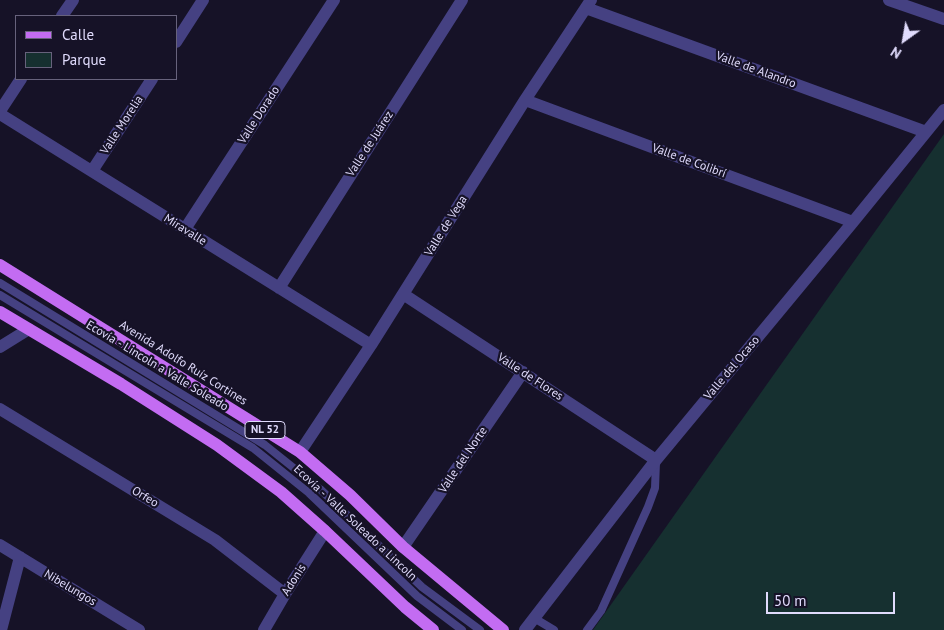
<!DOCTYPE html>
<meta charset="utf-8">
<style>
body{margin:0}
#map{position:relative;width:944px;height:630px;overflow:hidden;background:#161227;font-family:"PT Sans",sans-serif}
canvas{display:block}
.legend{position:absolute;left:15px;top:15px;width:162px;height:65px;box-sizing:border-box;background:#161227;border:1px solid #67627c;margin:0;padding:6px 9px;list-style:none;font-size:15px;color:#e0dbfc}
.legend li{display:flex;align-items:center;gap:10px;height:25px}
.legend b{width:25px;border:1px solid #67627c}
.north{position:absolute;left:879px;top:15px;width:50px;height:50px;-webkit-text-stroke:4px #161227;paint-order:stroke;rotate:212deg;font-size:14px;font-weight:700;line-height:20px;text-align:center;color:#e0dbfc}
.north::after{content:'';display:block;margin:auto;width:18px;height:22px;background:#e0dbfc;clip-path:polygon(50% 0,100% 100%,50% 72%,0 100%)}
.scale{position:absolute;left:766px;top:592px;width:129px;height:22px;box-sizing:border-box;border:2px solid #e0dbfc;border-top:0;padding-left:6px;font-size:15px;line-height:18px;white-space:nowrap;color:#e0dbfc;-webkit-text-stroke:4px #161227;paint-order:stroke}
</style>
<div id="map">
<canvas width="944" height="630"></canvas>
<ul class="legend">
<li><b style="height:6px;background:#c36cf2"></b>Calle</li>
<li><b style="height:14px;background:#163030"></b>Parque</li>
</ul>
<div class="north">N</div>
<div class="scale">50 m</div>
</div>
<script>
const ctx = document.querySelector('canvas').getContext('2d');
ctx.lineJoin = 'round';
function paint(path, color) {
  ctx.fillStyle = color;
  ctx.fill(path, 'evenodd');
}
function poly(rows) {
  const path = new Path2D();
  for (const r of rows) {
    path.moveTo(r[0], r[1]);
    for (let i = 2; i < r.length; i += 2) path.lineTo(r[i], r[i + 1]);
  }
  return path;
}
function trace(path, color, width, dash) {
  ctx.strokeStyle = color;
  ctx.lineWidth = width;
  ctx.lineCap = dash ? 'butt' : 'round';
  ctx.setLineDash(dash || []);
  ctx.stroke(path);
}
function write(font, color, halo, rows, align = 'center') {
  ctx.font = font + ' "PT Sans",sans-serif';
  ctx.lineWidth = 4.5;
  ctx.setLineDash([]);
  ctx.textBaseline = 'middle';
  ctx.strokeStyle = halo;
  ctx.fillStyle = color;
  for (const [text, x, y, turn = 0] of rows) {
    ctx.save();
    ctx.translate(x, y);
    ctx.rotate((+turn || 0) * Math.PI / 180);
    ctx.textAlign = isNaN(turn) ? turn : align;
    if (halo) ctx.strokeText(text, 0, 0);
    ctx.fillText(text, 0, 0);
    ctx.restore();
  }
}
paint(poly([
 [944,134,944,630,593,630]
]), '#163030');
trace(poly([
 [0,283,265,445,320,489,422,587,480,630],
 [0,295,253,448,309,493,417,596,462,630],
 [534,618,554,630],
 [587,630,601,611,648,507,655,488,656,462]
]), '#454182', 8);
trace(poly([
 [889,0,944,19],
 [586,8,926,132],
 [62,16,73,0],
 [176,42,203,0],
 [525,100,853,222],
 [0,111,21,79],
 [0,114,371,345],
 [92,171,152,79],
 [185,229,334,0],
 [279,288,462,0],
 [403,294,656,460],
 [0,347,29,329],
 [0,409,215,540,285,594],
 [300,452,371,345,525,100,591,0],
 [0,545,139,630],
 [403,547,523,372],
 [1,630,20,557],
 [264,630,285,594,325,531],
 [525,630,656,460,853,222,944,110]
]), '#454182', 12);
trace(poly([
 [0,265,300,452,350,495,403,547,503,630],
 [0,312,121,384,217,445,281,492,325,531,405,607,433,630]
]), '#c36cf2', 12);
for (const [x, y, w] of [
 [265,430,40]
]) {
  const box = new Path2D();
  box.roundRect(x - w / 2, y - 8.5, w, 17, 4);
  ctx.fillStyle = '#161227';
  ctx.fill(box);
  trace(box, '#e0dbfc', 1);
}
write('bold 11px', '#e0dbfc', null, [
 ["NL 52",265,430]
]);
write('12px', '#e0dbfc', '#161227', [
 ["Valle de Alandro",756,70,20],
 ["Valle Dorado",259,115,-57],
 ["Valle Morelia",122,125,-57],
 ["Valle de Juárez",370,144,-57],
 ["Valle de Colibrí",689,161,20],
 ["Valle de Vega",446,226,-58],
 ["Miravalle",185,230,32],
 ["Avenida Adolfo Ruíz Cortines",183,363,32],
 ["Ecovía - Lincoln a Valle Soleado",157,366,31],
 ["Valle del Ocaso",732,368,-50],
 ["Valle de Flores",530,377,33],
 ["Valle del Norte",463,460,-56],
 ["Orfeo",145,497,31],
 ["Ecovía - Valle Soleado a Lincoln",355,523,43],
 ["Adonis",294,580,-58],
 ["Nibelungos",70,588,31]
]);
</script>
